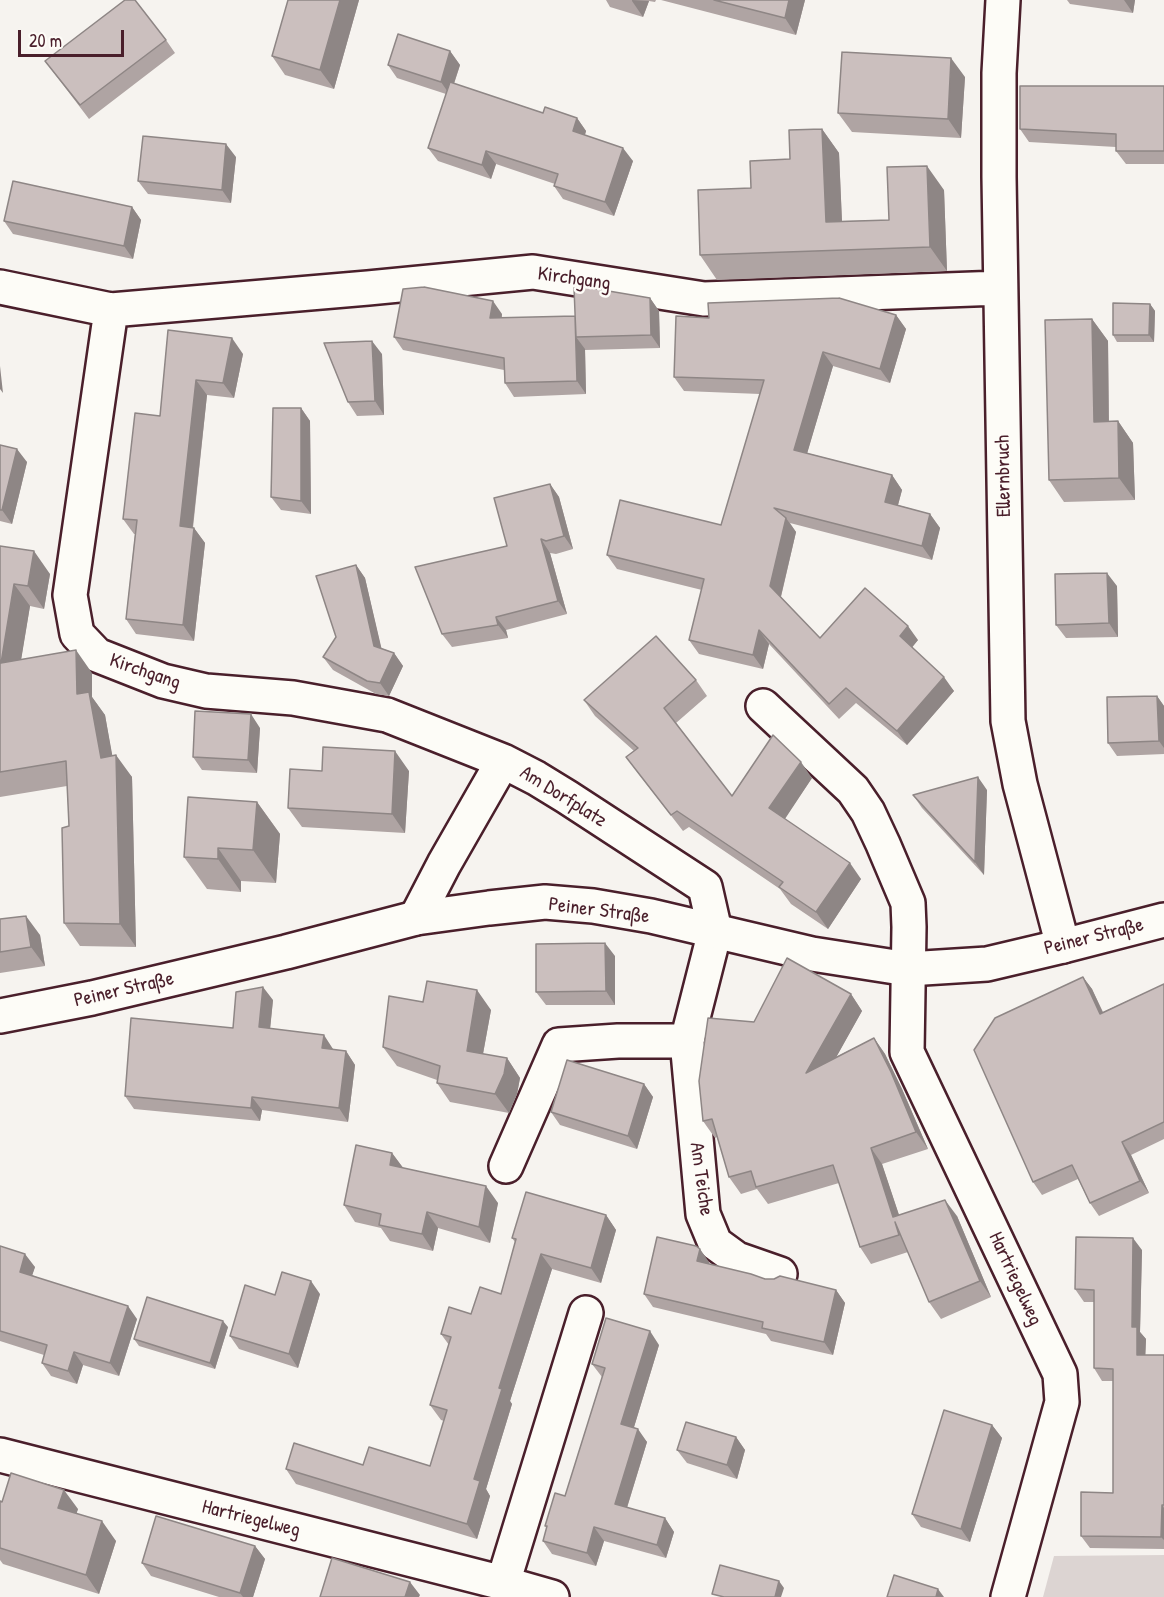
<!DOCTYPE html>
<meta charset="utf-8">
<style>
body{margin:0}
#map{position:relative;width:1164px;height:1597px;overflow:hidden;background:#f6f3ef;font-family:"Patrick Hand",sans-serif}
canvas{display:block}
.scale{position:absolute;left:18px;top:30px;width:106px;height:27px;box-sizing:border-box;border:3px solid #4a1f2b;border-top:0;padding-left:8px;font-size:18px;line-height:21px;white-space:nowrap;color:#4a1f2b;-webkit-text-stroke:4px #fdfcf7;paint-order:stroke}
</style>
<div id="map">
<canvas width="1164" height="1597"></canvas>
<div class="scale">20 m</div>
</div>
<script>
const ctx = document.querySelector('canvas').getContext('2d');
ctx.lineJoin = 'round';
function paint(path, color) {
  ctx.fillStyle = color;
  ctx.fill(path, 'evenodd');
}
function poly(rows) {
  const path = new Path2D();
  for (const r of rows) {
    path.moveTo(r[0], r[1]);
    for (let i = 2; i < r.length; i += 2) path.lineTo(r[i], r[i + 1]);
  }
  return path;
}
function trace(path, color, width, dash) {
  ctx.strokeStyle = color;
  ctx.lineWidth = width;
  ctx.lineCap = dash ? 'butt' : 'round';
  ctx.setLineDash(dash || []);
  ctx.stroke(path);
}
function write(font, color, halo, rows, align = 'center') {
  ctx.font = font + ' "Patrick Hand",sans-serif';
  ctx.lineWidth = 5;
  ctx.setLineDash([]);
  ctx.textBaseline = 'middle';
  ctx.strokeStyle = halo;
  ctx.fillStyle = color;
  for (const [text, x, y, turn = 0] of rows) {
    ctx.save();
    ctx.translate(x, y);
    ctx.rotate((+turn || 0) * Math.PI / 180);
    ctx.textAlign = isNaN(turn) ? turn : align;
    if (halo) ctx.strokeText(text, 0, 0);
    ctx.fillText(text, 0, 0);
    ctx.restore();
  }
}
paint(poly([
 [1164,1555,1164,1597,1043,1597,1054,1556]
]), '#dcd4d2');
const street = poly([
 [1003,0,999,73,999,177,1008,721,1020,784,1063,946],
 [0,287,111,310,368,288,533,272,704,299,1000,288],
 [111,310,70,595,77,634,97,655,163,681,206,691,293,698,387,715,503,761],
 [763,706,853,790,868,812,883,844,908,903,909,927,907,1052,1060,1374,1062,1402,1008,1597],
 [416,918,444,864,503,761,536,778,567,797,705,887,715,931,687,1041,618,1041,559,1045,506,1166],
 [687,1041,703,1214,715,1243,737,1259,780,1274],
 [0,1455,503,1583,552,1597],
 [503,1583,586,1313]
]);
const secondary = poly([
 [0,1016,92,998,286,952,416,918,489,908,545,902,593,906,651,916,812,954,908,969,987,964,1063,946,1164,920]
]);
trace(street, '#4a1f2b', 38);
trace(secondary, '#4a1f2b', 38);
trace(street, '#fdfcf7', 33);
trace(secondary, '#fdfcf7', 33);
paint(poly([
 [288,0,359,0,334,89,285,75,272,56],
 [606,0,656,0,655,2,649,1,643,17,610,7],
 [661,0,805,0,796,35],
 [1067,0,1135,0,1133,13,1070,4],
 [166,40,175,53,89,119,45,61],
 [450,51,460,65,454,84,543,113,577,118,586,131,585,135,633,161,614,216,563,199,554,186,555,184,496,164,491,179,438,161,428,148,446,94,397,78,388,65],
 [965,77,961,138,852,132,838,113],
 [1164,86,1164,164,1126,164,1116,151,1116,147,1029,142,1020,129],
 [822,129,839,153,842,221,889,220,944,190,947,271,717,280,700,255,751,188,790,159],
 [236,157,231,203,148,194,138,181],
 [132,207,141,220,133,259,13,234,4,221],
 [650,298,659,311,660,348,585,350,585,349,586,394,514,397,505,383,504,370,403,350,394,337,502,314,502,318,575,316],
 [1150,304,1155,311,1154,342,1117,342,1113,335],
 [896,315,906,329,890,383,833,366,807,453,892,475,902,490,898,505,930,514,940,528,932,560,790,523,796,532,781,597,820,638,918,640,912,647,954,691,907,745,856,703,839,719,769,644,763,669,699,654,689,640,702,590,617,569,607,555,721,525,760,394,684,391,674,377,709,318],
 [1092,319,1108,341,1109,422,1118,421,1133,443,1135,500,1064,502,1049,480],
 [168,330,243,354,234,398,207,395,193,528,194,528,205,543,194,641,136,634,126,619,135,534,134,534,123,519,160,416],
 [382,354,384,415,357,416,348,402],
 [301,408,310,421,311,514,281,510,271,497],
 [0,445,27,462,12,524,0,521],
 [550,484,559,497,573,549,556,554,550,553,567,614,506,630,508,638,452,647,442,634,507,546],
 [0,546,50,574,44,609,30,606,21,659,92,673,92,697,105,715,112,756,132,777,136,947,80,946,64,923,69,826,67,786,0,797],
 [356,565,365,578,381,648,394,653,403,666,389,696,376,694,333,670,323,657,336,637],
 [1117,586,1118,637,1066,638,1056,625],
 [696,680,707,696,676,723,732,796,812,778,784,819,861,879,828,929,791,904,780,889,689,827,683,831,638,773,626,757,634,751,595,716,584,700],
 [1157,696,1164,706,1164,754,1117,756,1108,743],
 [260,728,257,773,202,770,193,757],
 [322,771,409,771,405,833,302,827,288,808],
 [987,790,984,875,922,808,913,795],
 [257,802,280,834,276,883,241,881,241,892,207,889,184,857],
 [0,919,40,935,45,966,0,973],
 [615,956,615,1005,546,1005,536,992],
 [1083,977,1092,989,1103,1012,1164,984,1164,1139,1131,1155,1149,1193,1099,1216,1090,1203,1078,1179,1042,1195,1033,1182],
 [851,994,862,1011,836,1057,874,1038,885,1054,902,1089,928,1149,882,1164,899,1215,957,1216,991,1297,941,1319,929,1302,908,1252,871,1264,860,1247,839,1183,768,1204,757,1189,741,1194,729,1177,717,1137,715,1138,703,1121,754,1022],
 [273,1000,270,1028,333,1049,333,1050,346,1051,355,1065,348,1122,262,1110,260,1121,134,1109,125,1096,233,1028],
 [423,1002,491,1010,483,1054,507,1058,520,1078,517,1094,509,1113,450,1102,437,1083,437,1080,397,1066,383,1047],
 [644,1084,653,1097,637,1149,560,1125,551,1112],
 [392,1153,403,1168,498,1203,490,1243,438,1228,433,1251,390,1241,381,1228,355,1222,344,1205],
 [606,1215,616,1230,601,1283,552,1269,510,1401,512,1404,486,1489,490,1496,477,1539,296,1484,286,1469,430,1466,444,1421,441,1420,430,1405,449,1345,441,1334,501,1294,515,1242,512,1238],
 [0,1246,35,1267,32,1275,137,1319,119,1376,83,1365,77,1384,51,1376,42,1363,44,1355,0,1341],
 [1142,1250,1140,1332,1146,1339,1145,1355,1164,1355,1164,1549,1090,1548,1081,1536,1113,1493,1113,1381,1102,1381,1094,1368,1094,1302,1084,1302,1075,1289],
 [709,1262,709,1264,765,1279,836,1290,845,1303,833,1355,771,1341,766,1334,653,1307,644,1294],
 [320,1294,298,1368,239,1349,230,1336,275,1295],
 [228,1327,215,1369,139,1346,134,1339],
 [659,1345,634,1427,647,1442,627,1508,665,1518,674,1532,666,1558,604,1541,596,1566,552,1554,543,1541,547,1528,545,1526,565,1496,602,1377,592,1364],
 [992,1425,1002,1438,970,1542,921,1527,912,1514],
 [736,1437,745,1450,737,1479,687,1463,677,1450],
 [0,1501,78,1509,76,1514,116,1541,99,1594,3,1564,0,1560],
 [255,1546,265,1559,253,1597,219,1597,151,1576,142,1563]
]), '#afa4a3');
paint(poly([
 [340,0,359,0,334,89,320,70],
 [632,0,649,1,643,17,632,1],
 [789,0,805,0,796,35,785,18],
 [1124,0,1135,0,1133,13],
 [450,51,460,65,450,95,441,82],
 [951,58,965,77,961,138,948,119],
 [577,118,586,131,582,144,573,131],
 [822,129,839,153,843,246,826,222],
 [226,144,236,157,231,203,222,190],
 [623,148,633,161,614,216,605,202],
 [486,151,496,164,491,179,482,165],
 [927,166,944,190,947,271,930,247],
 [132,207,141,220,133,259,124,246],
 [650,298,659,311,660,348,651,335],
 [493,301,502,314,499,332,490,318],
 [1150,304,1155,311,1154,342,1149,335],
 [896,315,906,329,890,383,880,369],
 [575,316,576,337,585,349,586,394,577,381],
 [1092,319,1108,341,1109,444,1094,422],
 [232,338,243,354,234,398,223,383],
 [372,341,382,354,384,415,375,401],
 [823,352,833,366,804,464,794,450],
 [0,366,3,393,0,389],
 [196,380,207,395,191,542,180,526],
 [301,408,310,421,311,514,301,501],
 [1118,421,1133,443,1135,500,1119,478],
 [17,449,27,462,12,524,2,510],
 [892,475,902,490,895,516,885,502],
 [550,484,559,497,573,549,564,536],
 [930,514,940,528,932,560,922,546],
 [786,518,796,532,780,600,770,586],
 [194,528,205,543,194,641,183,625],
 [541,539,550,553,567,614,558,601],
 [34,551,50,574,44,609,28,586],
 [356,565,365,578,384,659,374,646],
 [1107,573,1117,586,1118,637,1109,623],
 [14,584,30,606,17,685,1,663],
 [496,617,506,630,508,638,498,625],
 [908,626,918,640,910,650,900,636],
 [759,630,769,644,763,669,753,655],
 [76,650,92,673,92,697,105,715,117,781,101,758,77,694],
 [394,653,403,666,389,696,380,683],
 [944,677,954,691,907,745,897,731],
 [1157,696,1164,706,1164,748,1159,741],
 [251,714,260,728,257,773,248,760],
 [395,751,409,771,405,833,392,814],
 [116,755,132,777,136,947,120,924],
 [801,762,812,778,781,825,769,808],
 [978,777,987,790,984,875,975,862],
 [257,802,280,834,276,883,253,850],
 [218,848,241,881,241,892,218,859],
 [850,863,861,879,828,929,816,912],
 [26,916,40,935,45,966,31,947],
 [605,943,615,956,615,1005,606,991],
 [1083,977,1092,989,1109,1026,1100,1014],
 [263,987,273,1000,269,1040,259,1027],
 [477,990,491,1010,480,1070,467,1051],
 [851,994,862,1011,818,1090,806,1073],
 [324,1035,333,1049,331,1062,322,1048],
 [874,1038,885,1054,902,1089,928,1149,916,1132],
 [346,1051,355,1065,348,1122,339,1108],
 [507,1058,520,1078,517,1094,509,1113,495,1094],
 [644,1084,653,1097,637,1149,628,1136],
 [252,1097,262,1110,260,1121,251,1108],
 [1122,1142,1131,1155,1149,1193,1140,1181],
 [871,1148,882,1164,905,1233,893,1217],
 [392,1153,404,1169,390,1165],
 [486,1186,498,1203,490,1243,479,1227],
 [945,1200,957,1216,991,1297,980,1281],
 [427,1212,438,1228,433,1251,422,1234],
 [606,1215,616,1230,601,1283,591,1268],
 [1133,1238,1142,1250,1140,1332,1146,1339,1145,1367,1137,1355,1132,1327],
 [700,1249,709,1262,707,1275,697,1261],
 [25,1254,35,1267,29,1285,20,1272],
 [541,1254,552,1269,510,1401,512,1404,486,1489,490,1496,477,1539,467,1524,474,1479,499,1388],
 [311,1281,320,1294,298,1368,289,1354],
 [836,1290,845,1303,833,1355,824,1342],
 [128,1306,137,1319,119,1376,110,1363],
 [223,1321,228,1327,215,1369,210,1363],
 [650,1331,659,1345,631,1437,621,1424],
 [74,1352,83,1365,77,1384,68,1371],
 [992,1425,1002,1438,970,1542,961,1529],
 [638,1429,647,1442,624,1517,615,1504],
 [736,1437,745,1450,737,1479,727,1465],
 [64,1490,78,1509,72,1527,58,1508],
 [1162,1505,1164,1508,1164,1540,1161,1537],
 [665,1518,674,1532,666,1558,657,1545],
 [102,1521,116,1541,99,1594,86,1575],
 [594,1527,604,1541,596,1566,587,1553],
 [255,1546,265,1559,253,1597,243,1597,240,1593],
 [779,1581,784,1588,781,1597,775,1597],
 [410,1582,420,1595,419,1597,405,1597],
 [938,1589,944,1597,936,1597]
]), '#8e8685');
const building = poly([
 [125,0,135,0,166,40,80,105,45,61,125,0],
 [288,0,340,0,320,70,272,56,288,0],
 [714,0,789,0,785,18,714,0],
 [398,34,450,51,441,82,388,65,398,34],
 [842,52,951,58,948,119,838,113,842,52],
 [450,82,543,113,545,107,577,118,573,131,623,148,605,202,554,186,558,174,486,151,482,165,428,148,450,82],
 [1020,86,1164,86,1164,151,1116,151,1116,134,1020,129,1020,86],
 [822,129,826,222,889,220,887,167,927,166,930,247,700,255,698,190,751,188,750,161,790,159,789,130,822,129],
 [143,136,226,144,222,190,138,181,143,136],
 [13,181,132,207,124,246,4,221,13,181],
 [424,287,493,301,490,318,575,316,577,381,505,383,504,358,394,337,403,289,424,287],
 [585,287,650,298,651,335,576,337,574,288,585,287],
 [839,298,896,315,880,369,823,352,794,450,892,475,885,502,930,514,922,546,774,508,786,518,770,586,820,638,865,588,908,626,900,636,944,677,897,731,846,688,829,704,759,630,753,655,689,640,704,579,607,555,620,500,721,525,764,380,674,377,676,316,709,318,708,303,839,298],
 [1113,303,1150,304,1149,335,1113,335,1113,303],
 [1092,319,1094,422,1118,421,1119,478,1049,480,1045,320,1092,319],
 [168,330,232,338,223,383,196,380,180,526,194,528,183,625,126,619,137,520,123,519,135,413,160,416,168,330],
 [372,341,375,401,348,402,324,343,372,341],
 [273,408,301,408,301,501,271,497,273,408],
 [0,445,17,449,2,510,0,510,0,445],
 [550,484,564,536,546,541,541,539,558,601,496,617,498,625,442,634,415,567,507,546,494,498,550,484],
 [0,546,34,551,28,586,14,584,1,663,76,650,77,694,89,692,101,758,116,755,120,924,64,923,62,828,69,826,66,761,0,772,0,546],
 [356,565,374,646,394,653,380,683,367,681,323,657,336,637,316,576,356,565],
 [1107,573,1109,623,1056,625,1055,574,1107,573],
 [656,636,696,680,664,708,732,796,773,735,801,762,769,808,850,863,816,912,779,887,783,882,677,811,671,815,626,757,638,748,584,700,656,636],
 [1157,696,1159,741,1108,743,1107,697,1157,696],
 [195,711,251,714,248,760,193,757,195,711],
 [323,747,395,751,392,814,288,808,290,769,322,771,323,747],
 [978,777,975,862,913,795,978,777],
 [188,797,257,802,253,850,218,848,218,859,184,857,188,797],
 [26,916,31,947,0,952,0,919,26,916],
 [605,943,606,991,536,992,536,944,605,943],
 [787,958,851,994,806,1073,874,1038,891,1072,916,1132,871,1148,893,1217,945,1200,980,1281,929,1302,895,1222,899,1235,860,1247,833,1165,756,1187,751,1171,729,1177,712,1119,703,1121,699,1081,708,1018,754,1022,787,958],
 [1083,977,1100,1014,1164,984,1164,1122,1122,1142,1140,1181,1090,1203,1072,1165,1033,1182,974,1050,995,1018,1083,977],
 [427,981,477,990,467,1051,507,1058,504,1074,495,1094,437,1083,440,1066,383,1047,389,996,423,1002,427,981],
 [263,987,259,1027,324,1035,322,1048,346,1051,339,1108,252,1097,251,1108,125,1096,131,1018,233,1028,236,992,263,987],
 [567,1060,644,1084,628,1136,551,1112,567,1060],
 [356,1145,392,1153,390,1165,486,1186,479,1227,427,1212,422,1234,379,1225,381,1214,344,1205,356,1145],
 [526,1192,606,1215,591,1268,541,1254,499,1388,502,1389,474,1479,480,1481,467,1524,286,1469,294,1443,363,1465,369,1447,430,1466,447,1410,430,1405,451,1337,441,1334,449,1307,471,1314,480,1287,501,1294,516,1239,512,1238,526,1192],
 [657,1237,696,1246,700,1249,697,1261,751,1274,765,1279,774,1279,780,1276,836,1290,824,1342,762,1328,763,1322,644,1294,657,1237],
 [1076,1237,1133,1238,1132,1327,1137,1327,1137,1355,1164,1355,1164,1505,1162,1505,1161,1537,1081,1536,1081,1492,1113,1493,1113,1369,1094,1368,1094,1290,1075,1289,1076,1237],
 [0,1246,25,1254,20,1272,128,1306,110,1363,74,1352,68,1371,42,1363,47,1345,0,1331,0,1246],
 [282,1272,311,1281,289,1354,230,1336,245,1285,275,1295,282,1272],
 [147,1297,223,1321,210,1363,134,1339,147,1297],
 [606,1318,650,1331,621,1424,638,1429,615,1504,665,1518,657,1545,594,1527,587,1553,543,1541,547,1526,545,1526,555,1493,565,1496,605,1368,592,1364,606,1318],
 [944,1410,992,1425,961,1529,912,1514,944,1410],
 [686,1422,736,1437,727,1465,677,1450,686,1422],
 [11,1473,64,1490,58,1508,102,1521,86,1575,0,1548,0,1501,2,1502,11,1473],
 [156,1516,255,1546,240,1593,142,1563,156,1516],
 [332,1558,410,1582,405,1597,320,1597,332,1558],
 [720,1565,779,1581,775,1597,724,1597,712,1594,720,1565],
 [894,1575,938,1589,936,1597,887,1597,894,1575]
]);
paint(building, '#cbbfbe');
trace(building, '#8e8685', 1.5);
write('20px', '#4a1f2b', '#fdfcf7', [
 ["Kirchgang",574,279,8],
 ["Ellernbruch",1004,476,-91],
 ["Kirchgang",145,672,19],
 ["Am Dorfplatz",563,797,32],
 ["Peiner Straße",599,911,7],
 ["Peiner Straße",1094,937,-14],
 ["Peiner Straße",124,990,-13],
 ["Am Teiche",701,1179,82],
 ["Hartriegelweg",1015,1279,65],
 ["Hartriegelweg",251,1519,14]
]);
</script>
